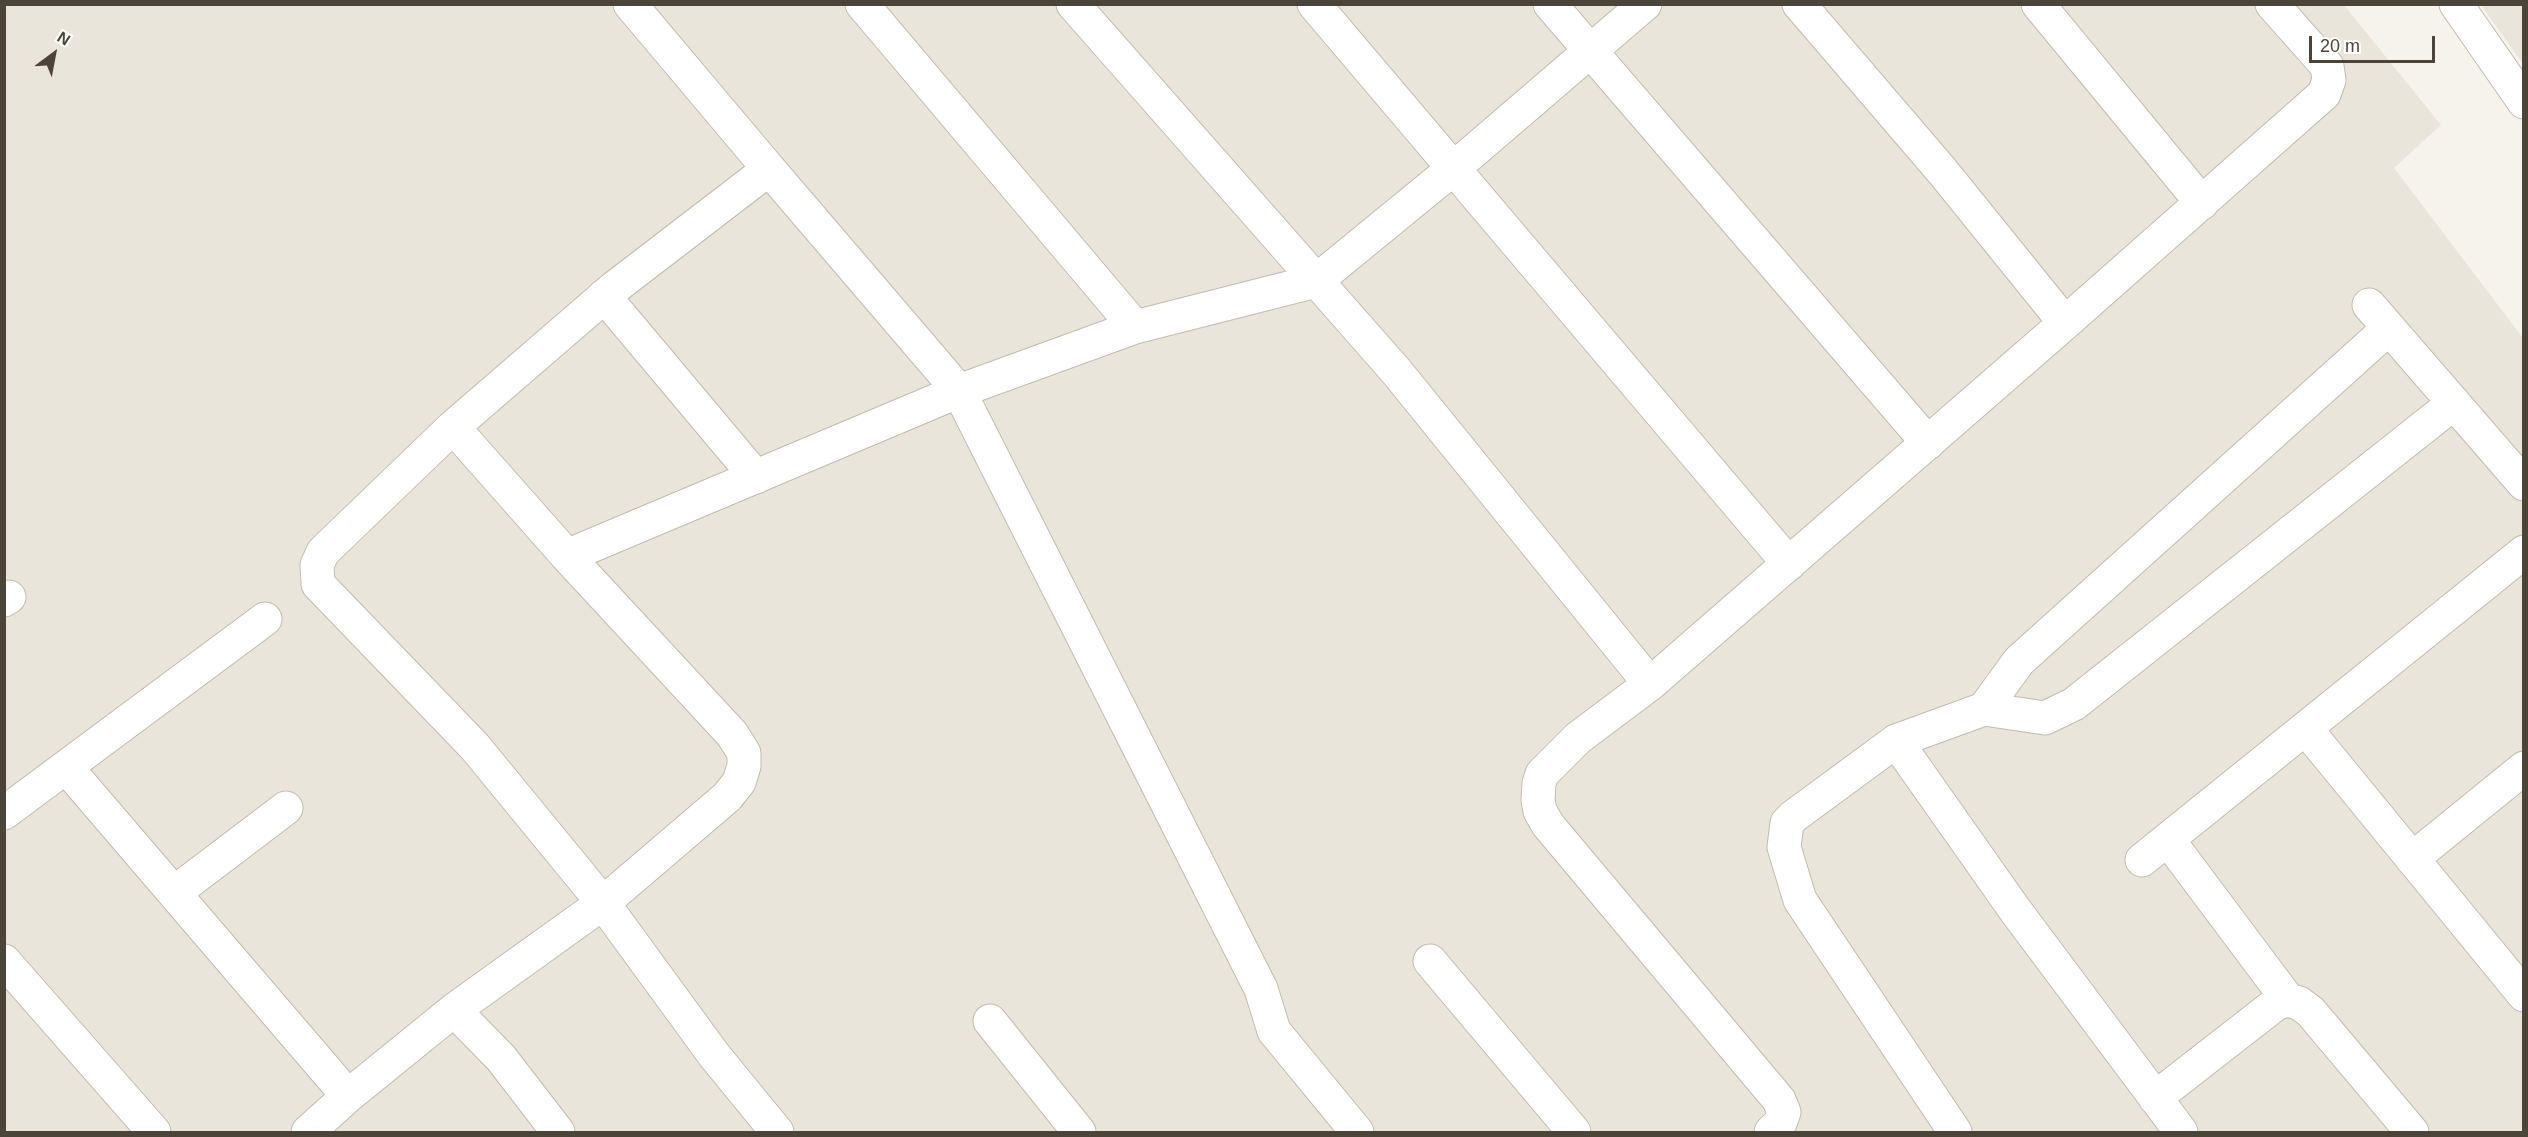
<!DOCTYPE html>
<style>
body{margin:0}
#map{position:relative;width:2528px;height:1137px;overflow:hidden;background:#f6f3ec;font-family:Arial,sans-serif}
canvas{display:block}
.frame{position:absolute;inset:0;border:6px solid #4b4439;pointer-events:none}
.north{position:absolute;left:24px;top:24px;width:60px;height:60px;-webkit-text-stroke:4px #fff;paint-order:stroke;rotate:32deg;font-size:16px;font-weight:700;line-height:24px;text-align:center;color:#4b4439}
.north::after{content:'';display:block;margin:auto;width:21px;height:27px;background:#4b4439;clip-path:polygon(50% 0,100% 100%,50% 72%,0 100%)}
.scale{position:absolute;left:2309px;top:36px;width:126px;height:27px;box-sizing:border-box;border:3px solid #4b4439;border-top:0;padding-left:8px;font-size:18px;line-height:21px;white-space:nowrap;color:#4b4439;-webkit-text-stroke:4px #fff;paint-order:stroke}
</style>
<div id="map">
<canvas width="2528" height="1137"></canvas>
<div class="frame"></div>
<div class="north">N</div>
<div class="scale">20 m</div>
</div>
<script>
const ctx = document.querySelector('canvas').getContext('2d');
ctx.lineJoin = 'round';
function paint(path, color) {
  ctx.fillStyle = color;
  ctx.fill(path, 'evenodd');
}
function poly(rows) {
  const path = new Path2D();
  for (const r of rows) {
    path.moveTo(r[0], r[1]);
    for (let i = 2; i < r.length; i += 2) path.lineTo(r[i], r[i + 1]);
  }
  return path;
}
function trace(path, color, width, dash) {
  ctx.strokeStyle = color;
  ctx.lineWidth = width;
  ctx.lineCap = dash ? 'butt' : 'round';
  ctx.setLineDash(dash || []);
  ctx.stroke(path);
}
paint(poly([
 [5,5,2344,5,2441,125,2394,168,2523,338,2523,1132,5,1132],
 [2481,5,2523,5,2523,64]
]), '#eae5da');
const minor = poly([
 [630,4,769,169,614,288,453,427,323,552,317,565,318,584,475,747,603,903,714,1055,777,1132],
 [862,4,1135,327],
 [1073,4,1396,371,1650,684],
 [1314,4,1789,564],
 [1550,4,1928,443],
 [1799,4,1943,172,2065,323],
 [2038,4,2202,203],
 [2456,4,2524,102],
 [769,169,959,391,1261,989,1274,1031,1357,1132],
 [604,296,756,477],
 [2369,305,2524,484],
 [453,427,567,556,732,734,744,753,744,766,739,782,727,797,603,903,454,1010,501,1058,558,1132],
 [567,556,959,391,1135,327,1316,281,1454,168,1645,4],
 [4,600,9,597],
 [1984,709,2045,718,2074,704,2454,403],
 [2306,729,2524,995],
 [1896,741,1794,816,1787,823,1784,847,1800,900,1955,1132],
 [66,767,348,1096],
 [4,813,265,619],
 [2169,841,2288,1000],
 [2412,859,2524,768],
 [2142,860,2524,552],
 [174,893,286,808],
 [4,961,154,1132],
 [1430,961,1574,1132],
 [990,1021,1079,1132],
 [2155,1098,2277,1003,2288,1000,2299,1003,2311,1012,2412,1132],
 [308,1132,348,1096,454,1010],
 [1771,1132,1780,1123,1784,1112,1779,1100,1548,825,1540,811,1538,800,1539,783,1542,774,1578,738,1650,684,2065,323,2324,94,2329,80,2327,66,2272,4],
 [2181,1132,2015,910,1896,741,1984,709,2019,661,2389,328]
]);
trace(minor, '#c2bbae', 35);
trace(minor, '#fff', 33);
</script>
